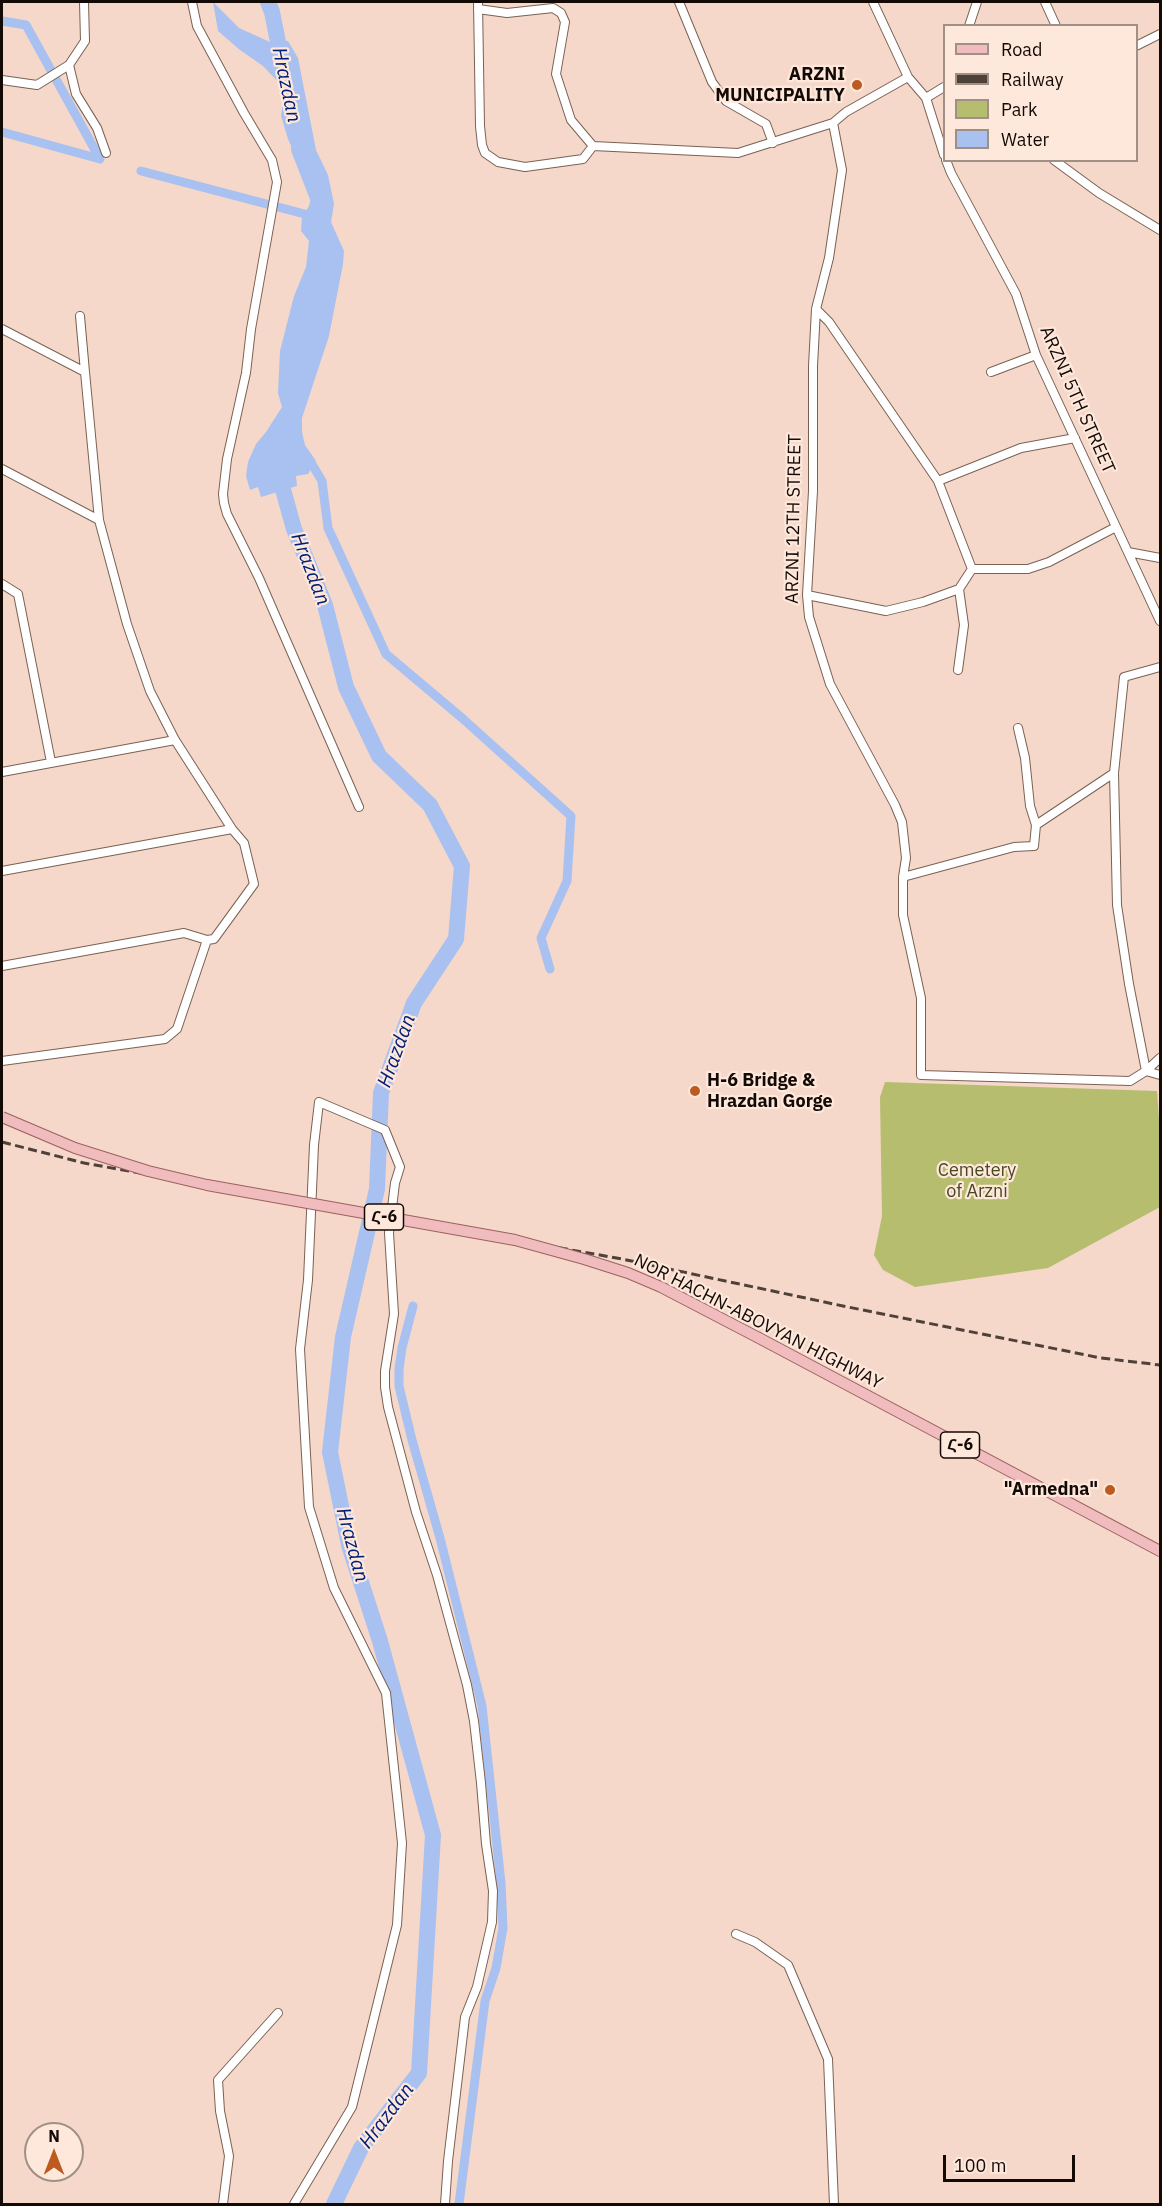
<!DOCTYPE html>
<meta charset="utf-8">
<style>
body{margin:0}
#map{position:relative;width:1162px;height:2206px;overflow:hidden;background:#f5d8c9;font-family:"IBM Plex Sans",sans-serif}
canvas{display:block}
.frame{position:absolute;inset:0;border:3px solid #130a05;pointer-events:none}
.legend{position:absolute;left:943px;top:24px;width:195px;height:138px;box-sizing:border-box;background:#fee7db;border:2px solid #a08f85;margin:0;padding:8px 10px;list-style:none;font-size:18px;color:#130a05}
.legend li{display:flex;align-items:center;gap:12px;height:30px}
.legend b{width:30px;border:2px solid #a08f85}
.north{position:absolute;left:24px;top:2122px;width:60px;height:60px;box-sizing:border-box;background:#fee7db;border:2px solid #a08f85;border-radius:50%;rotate:0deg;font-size:16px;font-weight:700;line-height:24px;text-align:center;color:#130a05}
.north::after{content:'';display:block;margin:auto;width:21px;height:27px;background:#bc5a20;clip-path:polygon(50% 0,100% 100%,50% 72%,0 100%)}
.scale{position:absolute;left:943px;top:2155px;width:132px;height:27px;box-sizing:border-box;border:3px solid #130a05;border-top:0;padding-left:8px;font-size:18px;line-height:21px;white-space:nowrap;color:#130a05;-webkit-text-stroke:4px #fee7db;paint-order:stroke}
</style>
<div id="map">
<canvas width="1162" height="2206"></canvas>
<div class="frame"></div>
<ul class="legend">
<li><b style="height:8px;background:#f0bcbe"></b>Road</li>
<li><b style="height:8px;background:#4f4139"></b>Railway</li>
<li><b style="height:16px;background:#b7bd6f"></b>Park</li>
<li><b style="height:16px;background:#a8c1f1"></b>Water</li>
</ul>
<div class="north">N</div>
<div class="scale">100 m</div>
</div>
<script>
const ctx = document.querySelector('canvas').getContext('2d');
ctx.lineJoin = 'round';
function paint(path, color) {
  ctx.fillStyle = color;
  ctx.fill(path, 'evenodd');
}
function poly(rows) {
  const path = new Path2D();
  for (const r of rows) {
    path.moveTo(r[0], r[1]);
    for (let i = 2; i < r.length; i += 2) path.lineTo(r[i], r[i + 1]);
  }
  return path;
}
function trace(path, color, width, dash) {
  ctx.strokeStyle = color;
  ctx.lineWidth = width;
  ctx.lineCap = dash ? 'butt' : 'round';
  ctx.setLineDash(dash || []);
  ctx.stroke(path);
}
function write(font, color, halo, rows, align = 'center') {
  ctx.font = font + ' "IBM Plex Sans","Noto Sans Armenian",sans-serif';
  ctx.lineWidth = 4.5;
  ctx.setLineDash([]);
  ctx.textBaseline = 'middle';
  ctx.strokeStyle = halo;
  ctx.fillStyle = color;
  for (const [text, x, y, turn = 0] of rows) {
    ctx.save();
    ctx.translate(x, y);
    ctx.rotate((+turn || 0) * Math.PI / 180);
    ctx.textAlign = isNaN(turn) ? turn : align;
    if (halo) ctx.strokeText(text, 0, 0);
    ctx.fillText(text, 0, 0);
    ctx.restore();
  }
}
paint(poly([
 [885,1082,1157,1091,1160,1132,1160,1207,1048,1268,915,1287,883,1270,874,1255,882,1216,880,1097]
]), '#b7bd6f');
paint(poly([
 [213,2,239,28,270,42,288,41,298,58,316,150,328,175,334,204,331,222,344,251,343,264,329,336,302,418,302,432,305,445,316,461,308,474,296,476,297,486,261,497,258,487,250,490,246,476,248,462,256,444,266,432,282,407,278,393,280,351,294,296,306,267,309,241,301,231,302,217,309,206,312,194,311,174,296,157,288,139,281,116,283,102,281,85,263,66,240,50,218,31]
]), '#a8c1f1');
trace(poly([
 [2,21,26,25,100,159],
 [2,132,100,159],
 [141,171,316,217],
 [307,456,322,481,328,528,386,654,462,718,571,816,567,881,541,938,550,969],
 [413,1306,402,1348,399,1369,399,1386,412,1440,440,1538,482,1706,501,1883,503,1928,496,1968,485,2001,459,2204]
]), '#a8c1f1', 9);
trace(poly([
 [268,2,272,12,282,62],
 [299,149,320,203],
 [277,468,294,529,325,605,346,687,379,756,430,805,462,866,456,939,414,1003,381,1093,377,1189,343,1337,330,1452,349,1545,380,1641,433,1835,419,2073,361,2148,334,2204]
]), '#a8c1f1', 16);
const minor = poly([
 [84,2,85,41,69,65,76,94,97,128,106,153],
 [192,2,197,26,244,113,272,160,277,182,251,329,246,373,227,459,223,494,224,503,227,514,259,578,359,807],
 [478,2,480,126,482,145,485,153,498,162,525,167,583,159,593,146],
 [679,2,712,82,726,101,766,124,773,143],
 [873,2,908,77,926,98],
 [1045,2,1056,26],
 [478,9,507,13,553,8,561,13,565,22,556,74,571,120,593,146,738,153,833,123,846,112,908,77],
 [969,26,977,2],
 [1136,46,1160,34],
 [2,80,37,85,69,65],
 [944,87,926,98,944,155],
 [833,123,842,170,829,258,816,309,813,366,813,491,807,595,809,617,830,684,895,805,902,822,906,858,903,877,903,915,921,998,921,1075,1130,1081,1146,1071,1160,1058],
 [946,160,951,173,1016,294,1036,355,1160,621],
 [1054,160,1099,193,1160,230],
 [80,316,85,372],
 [2,329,85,372,99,520],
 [991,372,1036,355],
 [2,469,99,520,127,624,150,691,175,740,232,829,2,871],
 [938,481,1021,448,1075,438],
 [1128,552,1160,558],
 [972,569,1028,569,1049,562,1116,527],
 [2,584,18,594,51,762],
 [807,595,886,611,923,602,959,589,972,569,938,481,829,322,816,309],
 [958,670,964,625,959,589],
 [1018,728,1025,758,1030,806,1036,825],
 [2,772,175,740],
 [903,877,1014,847,1034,846,1036,825,1114,773],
 [2,966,184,933,207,940],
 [2,1061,165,1039,177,1029,207,940,214,939,254,884,244,843,232,829],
 [1146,1071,1129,984,1117,905,1114,773,1124,677,1160,667],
 [1146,1071,1160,1075],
 [736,1934,755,1942,788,1965,828,2059,834,2204],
 [223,2204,229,2156,220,2111,218,2080,278,2013],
 [294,2204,352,2107,397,1925,402,1843,386,1693,334,1588,309,1507,300,1349,308,1280,314,1145,319,1102,385,1130,400,1167,395,1183,389,1233,394,1314,385,1371,385,1387,388,1407,416,1512,437,1575,467,1685,474,1721,481,1783,486,1844,493,1891,492,1922,477,1987,465,2017,448,2161,445,2204]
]);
const major = poly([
 [759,1338,1160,1551]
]);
trace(minor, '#796154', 10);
trace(major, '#9c6161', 12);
trace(minor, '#fff', 8);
trace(major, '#f0bcbe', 10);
trace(poly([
 [2,1142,84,1163,622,1259,843,1306,1101,1358,1160,1365]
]), '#4f4139', 3, [9, 4.5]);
const majorBridge = poly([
 [2,1117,75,1148,148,1171,207,1185,515,1240,584,1259,628,1273,661,1287,759,1338]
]);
trace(majorBridge, '#9c6161', 12, []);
trace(majorBridge, '#f0bcbe', 10);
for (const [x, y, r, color] of [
 [857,85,6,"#bc5a20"],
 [695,1091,6,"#bc5a20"],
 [1110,1490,6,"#bc5a20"]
]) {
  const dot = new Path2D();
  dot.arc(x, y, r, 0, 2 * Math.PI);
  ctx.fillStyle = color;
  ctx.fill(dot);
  trace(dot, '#fee7db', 2);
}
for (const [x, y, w] of [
 [384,1217,39],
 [960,1445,39]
]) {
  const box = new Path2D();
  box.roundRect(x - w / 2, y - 13, w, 26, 4.5);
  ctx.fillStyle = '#fee7db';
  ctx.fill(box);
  trace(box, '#130a05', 1.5);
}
write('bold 16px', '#130a05', null, [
 ["Հ-6",384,1217],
 ["Հ-6",960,1445]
]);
write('bold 18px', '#130a05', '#fee7db', [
 ["ARZNI",845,75],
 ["MUNICIPALITY",845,96],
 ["H-6 Bridge &",707,1081,"left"],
 ["Hrazdan Gorge",707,1102,"left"],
 ["\"Armedna\"",1098,1490]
], 'right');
write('18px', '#130a05', '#fee7db', [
 ["ARZNI 5TH STREET",1077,400,66],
 ["ARZNI 12TH STREET",794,519,-89],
 ["NOR HACHN-ABOVYAN HIGHWAY",758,1322,27]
]);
write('18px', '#464920', '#fee7db', [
 ["Cemetery",977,1171],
 ["of Arzni",977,1192]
]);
write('italic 20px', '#002078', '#fee7db', [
 ["Hrazdan",286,85,78],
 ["Hrazdan",310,569,69],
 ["Hrazdan",397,1051,-70],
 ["Hrazdan",352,1545,75],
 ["Hrazdan",387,2116,-53]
]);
</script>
